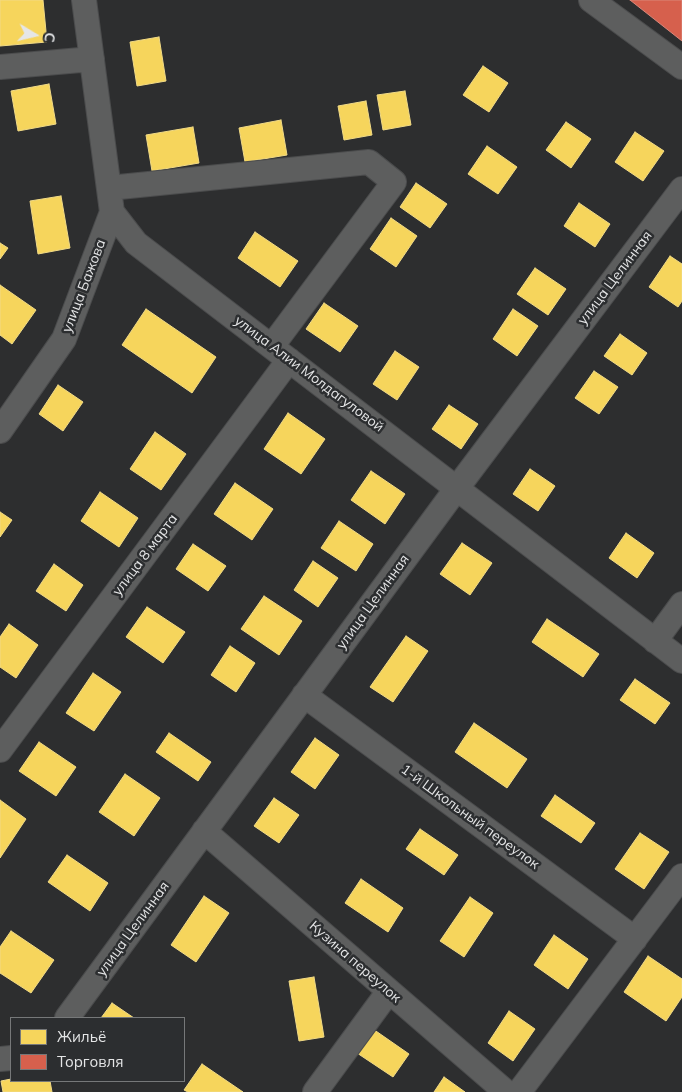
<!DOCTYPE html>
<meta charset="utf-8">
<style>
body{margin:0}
#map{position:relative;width:682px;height:1092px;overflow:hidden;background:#2d2e2f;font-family:Mulish,sans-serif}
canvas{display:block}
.legend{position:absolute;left:10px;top:1017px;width:175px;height:65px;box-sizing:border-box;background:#2c2e30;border:1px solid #767879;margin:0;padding:6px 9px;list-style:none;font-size:15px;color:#e5e6e7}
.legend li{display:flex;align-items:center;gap:10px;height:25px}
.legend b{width:25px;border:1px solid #767879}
.north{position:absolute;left:10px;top:10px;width:50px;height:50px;-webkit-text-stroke:4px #2c2e30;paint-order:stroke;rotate:99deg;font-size:14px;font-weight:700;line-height:20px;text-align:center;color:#e5e6e7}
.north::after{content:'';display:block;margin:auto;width:18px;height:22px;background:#e5e6e7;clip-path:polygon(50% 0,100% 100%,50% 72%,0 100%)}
</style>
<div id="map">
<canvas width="682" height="1092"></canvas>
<ul class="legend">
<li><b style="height:14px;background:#f6d55c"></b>Жильё</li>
<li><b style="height:14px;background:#d6604d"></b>Торговля</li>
</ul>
<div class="north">С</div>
</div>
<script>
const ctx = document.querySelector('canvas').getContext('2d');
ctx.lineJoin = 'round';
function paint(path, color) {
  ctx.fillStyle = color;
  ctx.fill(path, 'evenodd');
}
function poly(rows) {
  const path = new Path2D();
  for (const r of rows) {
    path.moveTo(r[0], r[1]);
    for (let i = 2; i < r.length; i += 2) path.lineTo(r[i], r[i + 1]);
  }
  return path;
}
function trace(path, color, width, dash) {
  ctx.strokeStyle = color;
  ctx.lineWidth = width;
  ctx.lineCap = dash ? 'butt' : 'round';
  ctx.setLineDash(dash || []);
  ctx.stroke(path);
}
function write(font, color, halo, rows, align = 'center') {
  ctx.font = font + ' Mulish,sans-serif';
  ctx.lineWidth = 5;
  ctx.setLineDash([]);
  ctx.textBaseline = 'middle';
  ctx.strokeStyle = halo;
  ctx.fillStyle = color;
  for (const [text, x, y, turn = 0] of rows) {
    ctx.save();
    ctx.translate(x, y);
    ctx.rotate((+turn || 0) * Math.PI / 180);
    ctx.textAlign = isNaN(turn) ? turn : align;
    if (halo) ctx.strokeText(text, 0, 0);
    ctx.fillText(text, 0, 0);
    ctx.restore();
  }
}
const homes = poly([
 [0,0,43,0,47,42,0,46,0,0],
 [159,37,166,81,137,86,130,42,159,37],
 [483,66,508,83,489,112,463,95,483,66],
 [49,84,56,124,18,131,11,91,49,84],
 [405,91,411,125,383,130,377,95,405,91],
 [366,101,372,135,344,140,338,106,366,101],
 [281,120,287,155,245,162,239,128,281,120],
 [566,122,591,139,571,168,546,150,566,122],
 [193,127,199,163,152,171,146,135,193,127],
 [635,132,664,151,643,181,615,162,635,132],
 [487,146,517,167,498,194,468,174,487,146],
 [416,183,447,204,430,228,400,207,416,183],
 [61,196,70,248,38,254,30,201,61,196],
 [579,203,610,224,595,247,564,226,579,203],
 [391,218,417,236,396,267,370,249,391,218],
 [255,232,298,261,280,287,238,258,255,232],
 [0,243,8,248,0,259,0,243],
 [670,256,682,264,682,301,678,307,649,287,670,256],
 [535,268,566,289,548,315,517,294,535,268],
 [0,285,36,310,12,344,0,335,0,285],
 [324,303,358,326,340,352,306,329,324,303],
 [146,309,216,357,192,393,122,345,146,309],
 [513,309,538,326,517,356,493,339,513,309],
 [620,334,647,353,632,375,604,356,620,334],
 [395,351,419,367,397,400,373,384,395,351],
 [594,371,618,387,599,414,575,398,594,371],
 [58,385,83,402,63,431,39,414,58,385],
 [449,405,478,424,461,449,432,429,449,405],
 [288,413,325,439,301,474,264,449,288,413],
 [155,432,186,454,161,490,130,469,155,432],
 [530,469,555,486,538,511,513,494,530,469],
 [371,471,405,494,385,524,351,500,371,471],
 [235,483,273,509,252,540,214,514,235,483],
 [100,492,138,518,119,547,81,521,100,492],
 [0,512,12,520,0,537,0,512],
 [339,521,373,544,356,571,321,548,339,521],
 [626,533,654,553,637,578,609,558,626,533],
 [462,543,492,563,470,595,440,574,462,543],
 [193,544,226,566,208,591,176,569,193,544],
 [313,561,338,578,318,607,294,590,313,561],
 [54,564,83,585,66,611,36,591,54,564],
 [264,596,302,621,279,655,241,629,264,596],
 [147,607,185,632,163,663,126,637,147,607],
 [547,619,599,654,583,677,532,642,547,619],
 [9,624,38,645,16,678,0,667,0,637,9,624],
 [406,636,428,651,393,702,370,687,406,636],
 [230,646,255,663,236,692,211,675,230,646],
 [93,673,121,692,94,731,66,713,93,673],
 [635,679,670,703,655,724,620,700,635,679],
 [474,723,527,759,507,788,455,752,474,723],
 [169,733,211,762,198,781,156,752,169,733],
 [315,738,339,755,315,789,291,772,315,738],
 [39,742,76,767,56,796,19,771,39,742],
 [125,774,160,798,134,836,99,812,125,774],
 [555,795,595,823,581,843,541,816,555,795],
 [274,798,299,815,279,843,254,826,274,798],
 [0,800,26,819,0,858,0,800],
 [420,829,458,855,444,875,406,849,420,829],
 [640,833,669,852,644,889,615,869,640,833],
 [67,855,108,883,90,911,48,882,67,855],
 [361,879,403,908,388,932,345,903,361,879],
 [204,896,229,913,196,962,171,945,204,896],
 [470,897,493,913,464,957,440,941,470,897],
 [11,931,54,960,31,993,0,973,0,947,11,931],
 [554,935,588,959,568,989,534,965,554,935],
 [648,956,682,979,682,997,666,1021,624,992,648,956],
 [314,977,324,1037,299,1041,289,981,314,977],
 [112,1003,134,1018,101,1018,112,1003],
 [509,1011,535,1029,513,1061,488,1043,509,1011],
 [373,1029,409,1054,393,1077,357,1053,373,1029],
 [202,1064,243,1092,188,1092,184,1090,202,1064],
 [444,1077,465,1092,434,1092,444,1077],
 [11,1079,11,1081,50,1081,52,1092,3,1092,1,1081,11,1079]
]);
paint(homes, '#f6d55c');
trace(homes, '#f1da86', 1);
const shops = poly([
 [630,0,682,0,682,41,630,0]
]);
paint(shops, '#d6604d');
trace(shops, '#da887b', 1);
const minor = poly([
 [84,0,112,212,136,243,682,661],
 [591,0,682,67],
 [0,67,92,59],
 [109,188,369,162,394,182,272,346],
 [0,431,64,339,112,212],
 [655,641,682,604],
 [304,695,635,939],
 [0,750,289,360],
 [204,831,506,1092],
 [67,1018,457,488,682,189],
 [0,1059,11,1058],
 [315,1092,389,991],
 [519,1092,682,876]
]);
trace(minor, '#4b4c4d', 26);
trace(minor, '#5d5e5e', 24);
write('14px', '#e5e6e7', '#2c2e30', [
 ["улица Целинная",615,278,-53],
 ["улица Бажова",84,286,-69],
 ["улица Алии Молдагуловой",309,374,37],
 ["улица 8 марта",145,555,-53],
 ["улица Целинная",373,602,-54],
 ["1-й Школьный переулок",470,817,36],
 ["улица Целинная",133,929,-54],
 ["Кузина переулок",355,962,41]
]);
</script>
